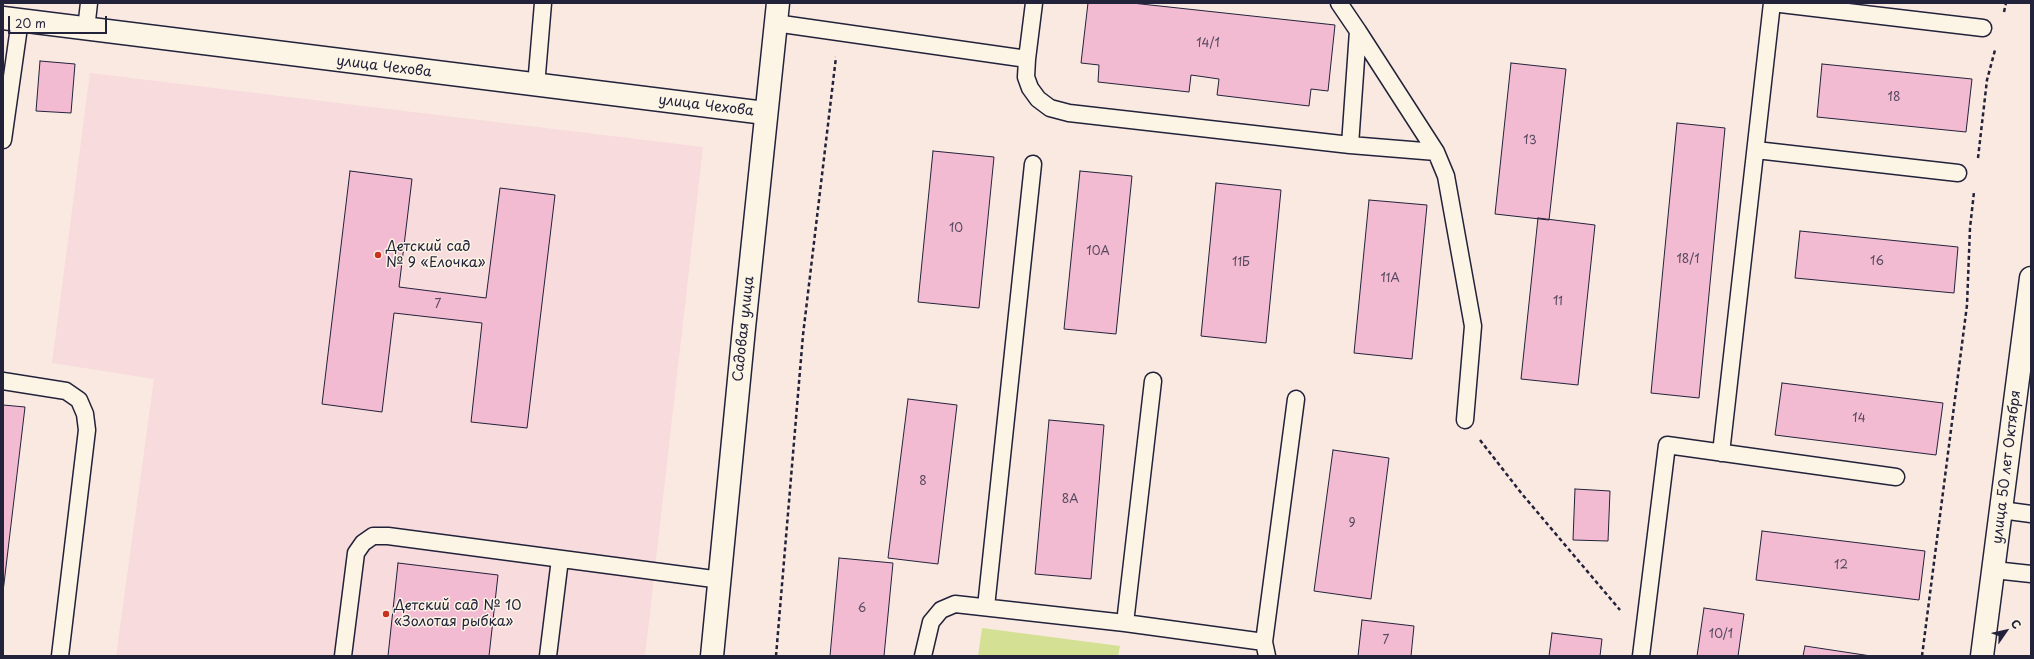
<!DOCTYPE html>
<meta charset="utf-8">
<style>
body{margin:0}
#map{position:relative;width:2034px;height:659px;overflow:hidden;background:#fae9e1;font-family:"Playpen Sans",sans-serif}
canvas{display:block}
.frame{position:absolute;inset:0;border:4px solid #22223b;pointer-events:none}
.north{position:absolute;left:1986px;top:611px;width:40px;height:40px;-webkit-text-stroke:3px #fcf5e5;paint-order:stroke;rotate:56deg;font-size:11px;font-weight:700;line-height:16px;text-align:center;color:#22223b}
.north::after{content:'';display:block;margin:auto;width:14px;height:18px;background:#22223b;clip-path:polygon(50% 0,100% 100%,50% 72%,0 100%)}
.scale{position:absolute;left:8px;top:16px;width:99px;height:18px;box-sizing:border-box;border:2px solid #22223b;border-top:0;padding-left:5px;font-size:12px;line-height:14px;white-space:nowrap;color:#22223b;-webkit-text-stroke:3px #fcf5e5;paint-order:stroke}
</style>
<div id="map">
<canvas width="2034" height="659"></canvas>
<div class="frame"></div>
<div class="north">С</div>
<div class="scale">20 m</div>
</div>
<script>
const ctx = document.querySelector('canvas').getContext('2d');
ctx.lineJoin = 'round';
function paint(path, color) {
  ctx.fillStyle = color;
  ctx.fill(path, 'evenodd');
}
function poly(rows) {
  const path = new Path2D();
  for (const r of rows) {
    path.moveTo(r[0], r[1]);
    for (let i = 2; i < r.length; i += 2) path.lineTo(r[i], r[i + 1]);
  }
  return path;
}
function trace(path, color, width, dash) {
  ctx.strokeStyle = color;
  ctx.lineWidth = width;
  ctx.lineCap = dash ? 'butt' : 'round';
  ctx.setLineDash(dash || []);
  ctx.stroke(path);
}
function write(font, color, halo, rows, align = 'center') {
  ctx.font = font + ' "Playpen Sans",sans-serif';
  ctx.lineWidth = 3;
  ctx.setLineDash([]);
  ctx.textBaseline = 'middle';
  ctx.strokeStyle = halo;
  ctx.fillStyle = color;
  for (const [text, x, y, turn = 0] of rows) {
    ctx.save();
    ctx.translate(x, y);
    ctx.rotate((+turn || 0) * Math.PI / 180);
    ctx.textAlign = isNaN(turn) ? turn : align;
    if (halo) ctx.strokeText(text, 0, 0);
    ctx.fillText(text, 0, 0);
    ctx.restore();
  }
}
paint(poly([
 [90,73,703,147,645,656,116,656,154,379,52,363]
]), '#f8dbdc');
paint(poly([
 [982,628,1120,646,1118,656,978,656]
]), '#d4e194');
const building = poly([
 [1088,3,1132,3,1335,25,1328,91,1311,89,1309,106,1217,95,1219,79,1191,75,1189,92,1098,82,1099,65,1081,63,1088,3],
 [40,61,75,64,71,113,36,111,40,61],
 [1511,63,1566,69,1549,220,1495,214,1511,63],
 [1822,64,1972,79,1966,132,1817,117,1822,64],
 [1677,123,1725,128,1699,398,1651,393,1677,123],
 [933,151,994,157,979,308,918,302,933,151],
 [350,171,412,179,399,287,486,298,500,188,555,195,527,428,471,422,482,323,394,313,382,412,322,404,350,171],
 [1080,171,1132,176,1116,334,1064,329,1080,171],
 [1216,183,1281,190,1266,343,1201,336,1216,183],
 [1369,200,1427,205,1412,359,1354,353,1369,200],
 [1538,218,1595,225,1578,385,1521,379,1538,218],
 [1800,231,1958,247,1954,293,1795,278,1800,231],
 [1782,383,1943,403,1936,455,1775,435,1782,383],
 [908,399,957,405,938,564,888,558,908,399],
 [3,405,25,407,3,592,3,405],
 [1049,420,1104,425,1091,579,1035,574,1049,420],
 [1333,450,1389,458,1371,599,1314,591,1333,450],
 [1575,489,1610,491,1608,541,1573,540,1575,489],
 [1762,531,1925,551,1919,600,1756,580,1762,531],
 [839,558,893,563,884,656,830,656,839,558],
 [398,563,498,575,489,656,388,656,398,563],
 [1704,608,1744,614,1738,656,1697,656,1704,608],
 [1362,620,1414,626,1411,656,1358,656,1362,620],
 [1552,633,1602,639,1600,656,1549,656,1552,633],
 [1805,646,1871,656,1803,656,1805,646]
]);
paint(building, '#f2bbd1');
trace(building, '#22223b', 1);
const service = poly([
 [1339,3,1358,31,1350,145],
 [1772,3,1983,28],
 [775,23,1027,59,1034,3],
 [86,29,89,3],
 [1358,31,1436,152,1446,176,1473,326,1465,420],
 [1027,59,1026,77,1030,88,1038,99,1050,108,1069,113,1350,145,1436,152],
 [536,86,543,3],
 [3,140,20,20],
 [1756,150,1958,173],
 [3,381,66,391,79,400,85,414,87,430,60,656],
 [1153,381,1125,623,1264,642],
 [1721,453,1772,3],
 [2001,510,2031,514],
 [1994,570,2031,574],
 [986,607,1033,164],
 [343,656,356,553,363,543,373,536,388,536,721,580],
 [548,656,560,559],
 [923,656,931,622,941,610,955,604,1125,623],
 [1267,656,1264,642,1296,399],
 [1641,656,1667,445,1896,477]
]);
const minor = poly([
 [3,18,765,113],
 [1982,656,2031,278]
]);
const tertiary = poly([
 [712,656,744,328,778,3]
]);
trace(service, '#22223b', 19);
trace(minor, '#22223b', 25);
trace(tertiary, '#22223b', 25);
trace(poly([
 [2004,12,2006,3],
 [1978,158,1987,80,1995,50],
 [1480,440,1522,494,1620,610],
 [776,656,803,335,836,57],
 [1922,656,1967,305,1970,228,1974,192]
]), '#22223b', 2.5, [4, 3]);
trace(service, '#fcf5e5', 16);
trace(minor, '#fcf5e5', 22);
trace(tertiary, '#fcf5e5', 22);
for (const [x, y, r, color] of [
 [378,255,4,"#c8321e"],
 [386,614,4,"#c8321e"]
]) {
  const dot = new Path2D();
  dot.arc(x, y, r, 0, 2 * Math.PI);
  ctx.fillStyle = color;
  ctx.fill(dot);
  trace(dot, '#fcf5e5', 1.5);
}
write('12px', '#564860', null, [
 ["14/1",1208,44],
 ["18",1894,98],
 ["13",1530,141],
 ["10",956,229],
 ["10А",1098,252],
 ["18/1",1688,260],
 ["16",1877,262],
 ["11Б",1241,263],
 ["11А",1390,279],
 ["11",1558,302],
 ["7",438,305],
 ["14",1859,419],
 ["8",923,482],
 ["8А",1070,500],
 ["9",1352,524],
 ["12",1841,566],
 ["6",862,609],
 ["10/1",1721,635],
 ["7",1386,641]
]);
write('14px', '#22223b', '#fcf5e5', [
 ["улица Чехова",384,67,7],
 ["улица Чехова",706,106,7],
 ["Садовая улица",744,329,-84],
 ["улица 50 лет Октября",2007,467,-83]
]);
write('14px', '#22223b', '#fcf5e5', [
 ["Детский сад",386,247],
 ["№ 9 «Елочка»",386,263],
 ["Детский сад № 10",394,606],
 ["«Золотая рыбка»",394,622]
], 'left');
</script>
